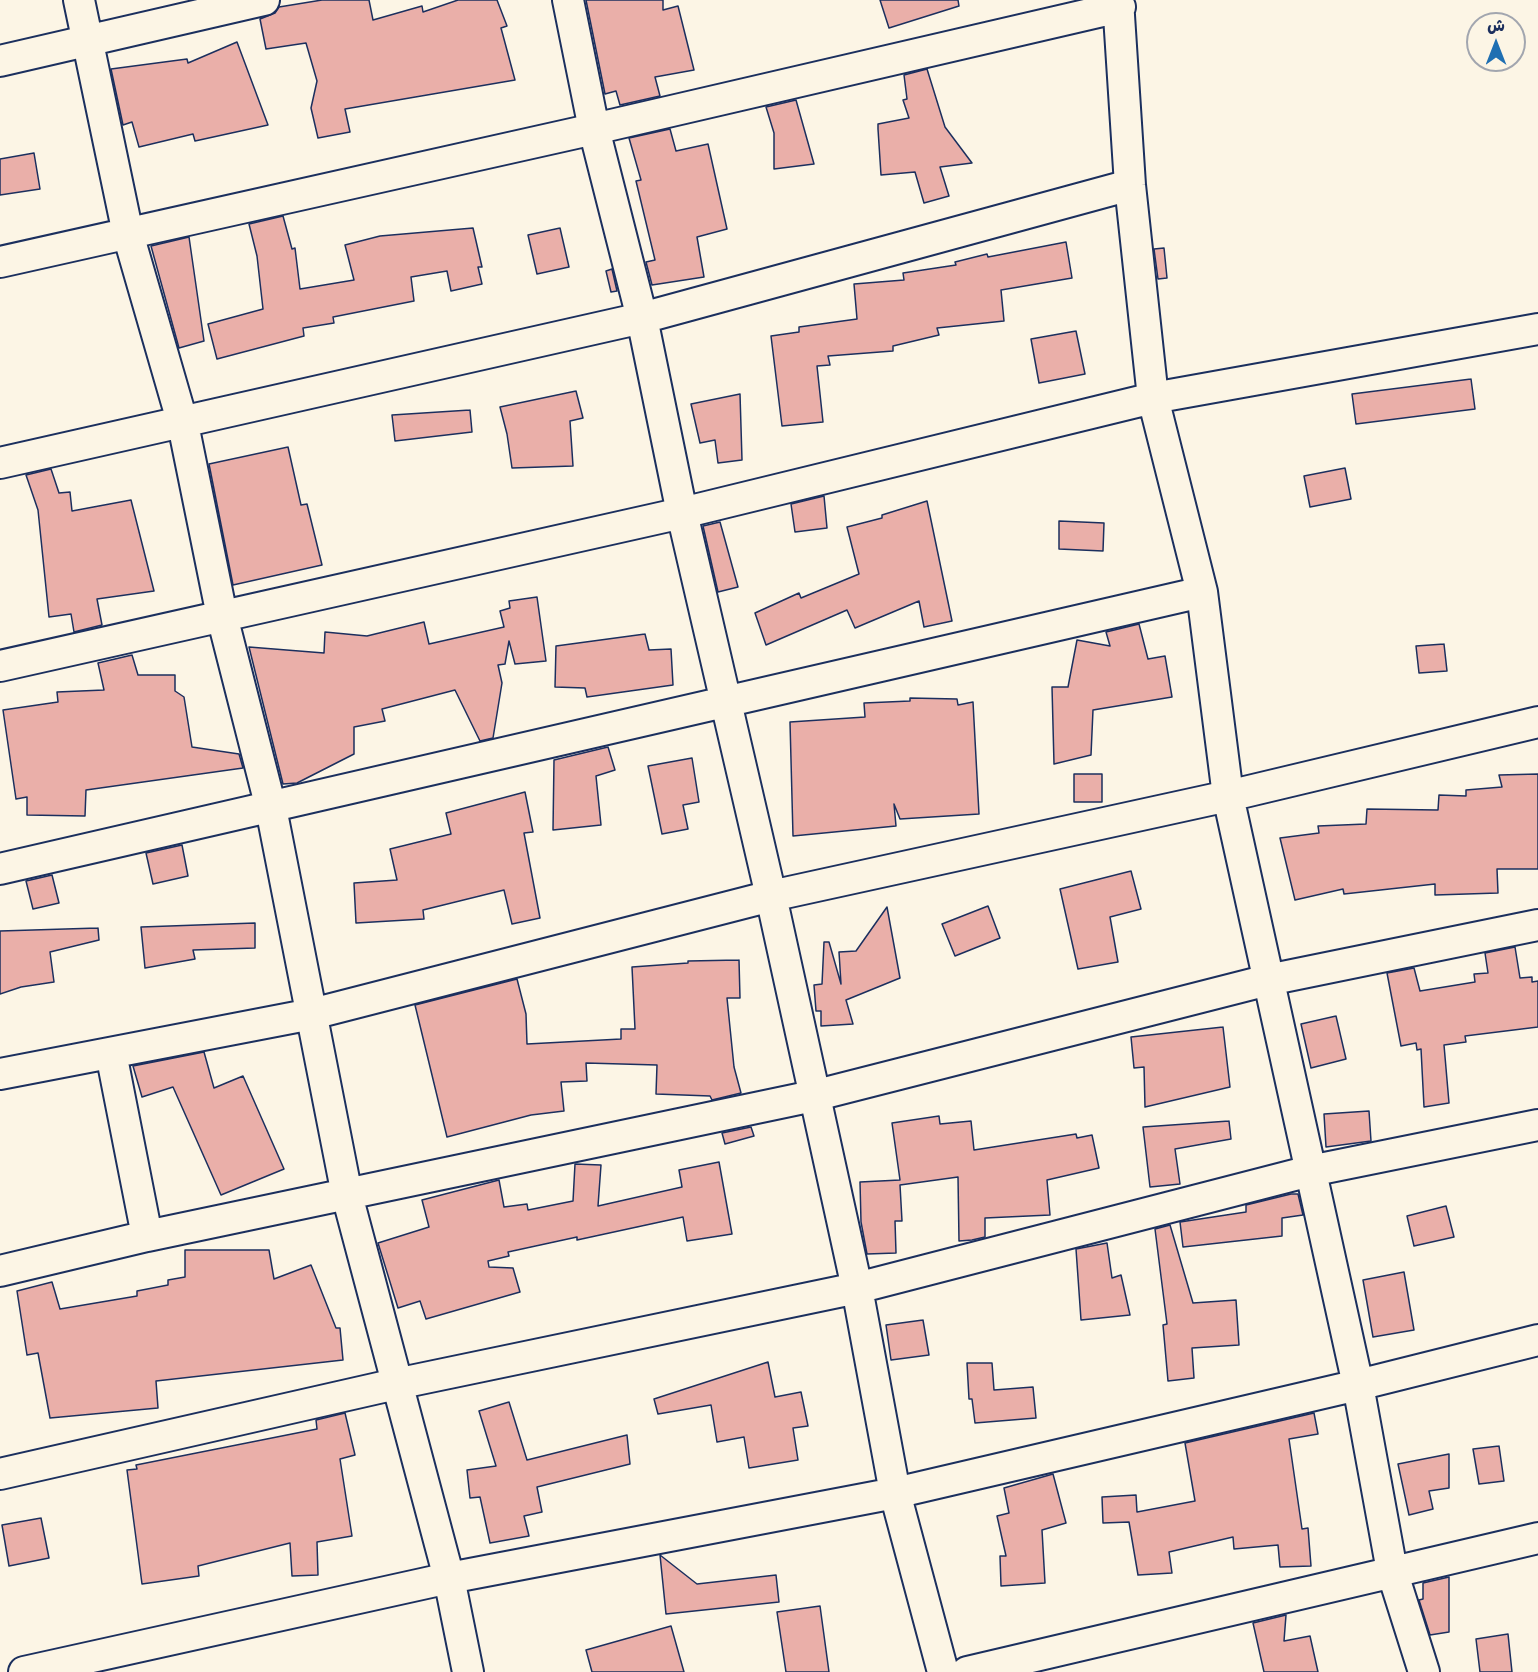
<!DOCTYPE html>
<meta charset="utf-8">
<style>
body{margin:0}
#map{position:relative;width:1538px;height:1672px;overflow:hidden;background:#fcf5e5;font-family:Pangolin,"Playpen Sans Arabic",sans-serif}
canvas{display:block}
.north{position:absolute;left:1466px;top:12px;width:60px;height:60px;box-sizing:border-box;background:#fcf5e5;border:2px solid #a2a6af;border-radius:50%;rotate:0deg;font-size:16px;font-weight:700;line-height:24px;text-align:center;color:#1b2f5e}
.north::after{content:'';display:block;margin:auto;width:21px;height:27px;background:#1f6fb2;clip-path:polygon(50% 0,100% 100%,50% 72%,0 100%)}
</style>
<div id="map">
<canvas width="1538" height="1672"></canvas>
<div class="north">ش</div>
</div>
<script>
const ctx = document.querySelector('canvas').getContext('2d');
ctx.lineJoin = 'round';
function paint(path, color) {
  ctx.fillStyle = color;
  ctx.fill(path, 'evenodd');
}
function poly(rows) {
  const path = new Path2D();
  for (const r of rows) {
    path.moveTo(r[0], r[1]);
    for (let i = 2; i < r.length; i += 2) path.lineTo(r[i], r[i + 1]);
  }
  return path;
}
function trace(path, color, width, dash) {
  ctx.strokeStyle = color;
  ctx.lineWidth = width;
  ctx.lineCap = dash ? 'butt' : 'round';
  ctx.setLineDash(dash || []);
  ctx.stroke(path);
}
const building = poly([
 [322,0,369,0,373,20,422,6,423,12,458,0,497,0,507,26,501,28,515,80,345,109,350,132,318,138,311,108,317,81,306,43,266,49,260,19,275,13,279,7,322,0],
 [586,0,663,0,663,10,678,6,694,70,655,77,660,96,620,105,616,91,605,94,586,0],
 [880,0,958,0,959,6,889,28,880,0],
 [237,42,268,125,195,141,193,134,139,147,132,122,123,125,111,69,187,59,188,63,237,42],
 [927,69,945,127,972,163,940,167,949,196,924,203,915,172,881,175,878,129,878,124,909,118,903,100,907,99,904,75,927,69],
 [796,100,814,164,774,169,774,133,766,107,796,100],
 [670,129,676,151,708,144,727,229,697,237,704,277,652,285,646,262,655,260,636,181,641,180,629,138,670,129],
 [34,153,40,189,0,195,0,159,34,153],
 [283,216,292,249,295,248,300,289,354,280,345,245,380,236,473,228,482,267,478,267,482,284,451,291,447,271,411,277,414,301,333,317,334,323,303,328,304,336,217,359,208,324,263,309,257,256,249,224,283,216],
 [560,228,569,267,537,274,528,235,560,228],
 [189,237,204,341,179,348,151,246,189,237],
 [1066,242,1072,278,1001,290,1004,321,937,328,939,335,893,346,893,351,828,356,830,365,817,366,823,422,782,426,771,336,799,332,799,327,857,319,854,284,904,280,903,273,956,265,955,262,987,254,988,257,1066,242],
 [1164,248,1167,278,1158,279,1154,249,1164,248],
 [612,269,617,291,611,292,606,271,612,269],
 [1076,331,1085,374,1039,383,1031,339,1076,331],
 [1471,379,1475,409,1356,424,1352,394,1471,379],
 [576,391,583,418,570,421,573,466,512,468,507,434,500,407,576,391],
 [740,394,742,460,718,463,715,440,700,443,691,404,740,394],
 [470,410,472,432,395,441,392,415,470,410],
 [288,447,301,505,307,504,322,565,233,585,209,464,288,447],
 [1345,468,1351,499,1310,507,1304,476,1345,468],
 [51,469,59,493,70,492,72,511,131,500,154,591,97,599,102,625,74,632,71,614,49,617,38,510,26,475,51,469],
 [824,496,827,528,795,532,791,504,824,496],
 [927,501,952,621,924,627,919,601,855,628,847,610,766,645,755,613,799,593,801,598,859,574,847,527,882,518,882,515,927,501],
 [1059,521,1104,523,1103,551,1059,549,1059,521],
 [720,522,738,587,718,592,703,526,720,522],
 [537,597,546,661,515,664,509,641,505,664,498,665,502,683,493,738,480,741,455,690,382,709,385,721,354,727,354,754,297,783,283,784,249,647,324,653,325,632,367,636,424,622,429,644,504,627,500,611,510,608,509,601,537,597],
 [1139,624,1148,659,1165,656,1172,697,1093,710,1091,755,1054,764,1052,687,1068,687,1077,640,1110,646,1106,632,1139,624],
 [645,634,649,650,671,649,673,685,587,697,585,688,555,687,556,646,645,634],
 [1444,644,1447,671,1419,673,1416,646,1444,644],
 [132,655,138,675,175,675,175,691,184,697,192,747,239,754,243,768,86,790,85,816,27,815,27,797,16,799,3,710,58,702,57,692,104,690,98,663,132,655],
 [910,698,957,699,958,705,973,702,979,814,900,819,894,804,896,826,793,836,790,722,865,717,864,703,910,701,910,698],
 [608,747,615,770,596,776,601,825,553,830,554,760,608,747],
 [692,758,699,802,683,805,688,829,662,834,648,766,692,758],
 [1074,774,1102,774,1102,802,1074,802,1074,774],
 [1538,774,1538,869,1497,869,1498,893,1435,895,1435,884,1344,894,1343,889,1295,900,1280,838,1319,833,1318,826,1366,824,1367,809,1438,810,1439,795,1466,796,1466,790,1502,787,1499,775,1538,774],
 [525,792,533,832,524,833,540,918,512,924,504,890,423,910,424,919,356,923,354,883,397,880,390,849,451,834,446,813,525,792],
 [182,845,188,876,153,884,146,853,182,845],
 [1131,871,1141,909,1110,917,1118,962,1078,969,1060,889,1131,871],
 [52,875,59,903,33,909,26,881,52,875],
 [988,906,1000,938,955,956,942,924,988,906],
 [887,907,900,978,846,1000,853,1024,821,1026,821,1011,816,1011,814,985,822,984,824,942,829,942,841,984,839,952,856,951,887,907],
 [255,923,255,948,193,950,195,959,145,968,141,927,255,923],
 [98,928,99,940,50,952,54,982,21,987,0,994,0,931,98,928],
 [1515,947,1520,978,1532,977,1532,982,1538,981,1538,1027,1465,1036,1466,1042,1444,1045,1449,1103,1424,1107,1421,1049,1417,1050,1416,1043,1401,1046,1387,973,1414,968,1420,991,1475,982,1474,974,1488,973,1485,953,1515,947],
 [739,960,740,998,727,998,734,1067,741,1093,712,1100,710,1096,656,1094,657,1065,586,1063,587,1081,561,1082,564,1111,531,1115,447,1137,415,1005,517,979,526,1014,527,1044,621,1039,621,1029,635,1029,632,967,688,963,688,961,739,960],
 [1336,1016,1346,1059,1311,1068,1301,1024,1336,1016],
 [1223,1027,1230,1087,1145,1107,1144,1067,1134,1068,1131,1037,1223,1027],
 [204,1052,214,1088,243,1076,284,1169,221,1195,173,1087,142,1097,133,1066,204,1052],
 [1369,1111,1371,1141,1326,1147,1324,1114,1369,1111],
 [939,1116,940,1124,971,1121,974,1150,1076,1134,1077,1138,1092,1135,1099,1168,1047,1180,1050,1215,985,1218,985,1237,972,1240,959,1241,958,1177,900,1185,902,1221,895,1221,896,1253,867,1254,861,1222,860,1182,900,1180,892,1123,939,1116],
 [1229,1121,1231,1139,1175,1149,1180,1184,1150,1187,1143,1127,1229,1121],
 [751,1127,754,1136,725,1144,722,1133,751,1127],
 [719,1162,732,1234,687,1241,683,1217,577,1240,577,1237,508,1252,509,1256,488,1261,489,1267,513,1268,520,1292,426,1319,420,1301,398,1308,378,1243,429,1227,422,1200,499,1180,504,1207,527,1204,528,1210,573,1201,575,1164,601,1165,598,1206,682,1187,679,1170,719,1162],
 [1291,1194,1298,1194,1303,1215,1282,1218,1282,1236,1183,1247,1180,1222,1246,1212,1246,1205,1291,1194],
 [1446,1206,1454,1237,1414,1246,1407,1216,1446,1206],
 [1170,1225,1193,1303,1236,1300,1239,1345,1192,1348,1194,1378,1168,1381,1163,1325,1167,1324,1155,1229,1170,1225],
 [1107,1243,1112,1278,1121,1275,1130,1315,1081,1320,1076,1249,1107,1243],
 [185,1250,269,1250,274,1279,311,1265,336,1328,340,1328,343,1360,156,1381,158,1408,50,1418,38,1353,27,1355,17,1291,52,1282,60,1309,137,1296,137,1291,168,1285,168,1280,185,1277,185,1250],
 [1404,1272,1414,1330,1373,1337,1363,1280,1404,1272],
 [923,1320,929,1355,891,1360,886,1325,923,1320],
 [768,1362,775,1397,801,1392,808,1426,793,1428,798,1460,749,1468,744,1437,717,1442,711,1405,658,1414,654,1399,768,1362],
 [967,1363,992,1363,994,1390,1033,1387,1036,1418,975,1423,972,1399,969,1399,967,1363],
 [509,1402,527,1460,627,1435,630,1464,537,1487,542,1512,524,1516,529,1536,490,1543,480,1497,470,1498,467,1470,496,1466,479,1411,509,1402],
 [345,1413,355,1455,340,1459,352,1536,317,1542,318,1575,292,1576,290,1543,198,1566,199,1576,142,1584,127,1470,137,1469,136,1465,317,1429,316,1420,345,1413],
 [1314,1413,1318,1434,1289,1439,1302,1529,1308,1528,1311,1566,1280,1567,1278,1545,1234,1549,1233,1537,1169,1552,1172,1573,1138,1575,1129,1522,1103,1523,1102,1497,1136,1495,1137,1512,1195,1501,1185,1443,1314,1413],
 [1499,1446,1504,1481,1479,1484,1473,1449,1499,1446],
 [1449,1454,1449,1488,1429,1491,1433,1509,1409,1515,1398,1464,1449,1454],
 [1053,1474,1066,1523,1042,1530,1045,1583,1001,1586,1000,1556,1006,1556,997,1516,1009,1513,1004,1488,1053,1474],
 [41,1518,49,1558,9,1566,2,1525,41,1518],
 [660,1555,697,1584,776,1575,779,1602,666,1614,660,1555],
 [1449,1577,1449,1632,1430,1635,1419,1600,1423,1599,1423,1583,1449,1577],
 [820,1606,829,1672,786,1672,777,1612,820,1606],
 [1286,1615,1284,1641,1310,1636,1318,1672,1264,1672,1253,1623,1286,1615],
 [671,1626,684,1672,592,1672,586,1650,671,1626],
 [1508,1634,1512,1672,1480,1672,1476,1639,1508,1634]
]);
paint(building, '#eaafa9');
trace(building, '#1b2f5e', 1.5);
const street = poly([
 [79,0,128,234,183,424,222,616,271,808,347,1195,449,1578,468,1672],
 [568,0,594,129,642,318,682,513,771,896,857,1288,895,1493,943,1672],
 [1118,0,1130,185,1153,398,1202,592,1228,796,1358,1385,1392,1571,1424,1672],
 [0,61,264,0],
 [0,262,594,129,1120,7],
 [0,463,642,318,1130,185],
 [0,666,682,513,1153,398,1538,329],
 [0,869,1202,592],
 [111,1053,147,1236],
 [0,1074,312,1014,771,896,1228,796,1538,722],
 [0,1271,147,1236,813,1096,1268,980,1538,925],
 [0,1474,396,1384,857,1288,1310,1171,1538,1125],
 [24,1672,449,1578,895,1493,1358,1385,1538,1340],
 [967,1672,1538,1538]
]);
trace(street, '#1b2f5e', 34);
trace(street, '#fcf5e5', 30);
</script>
